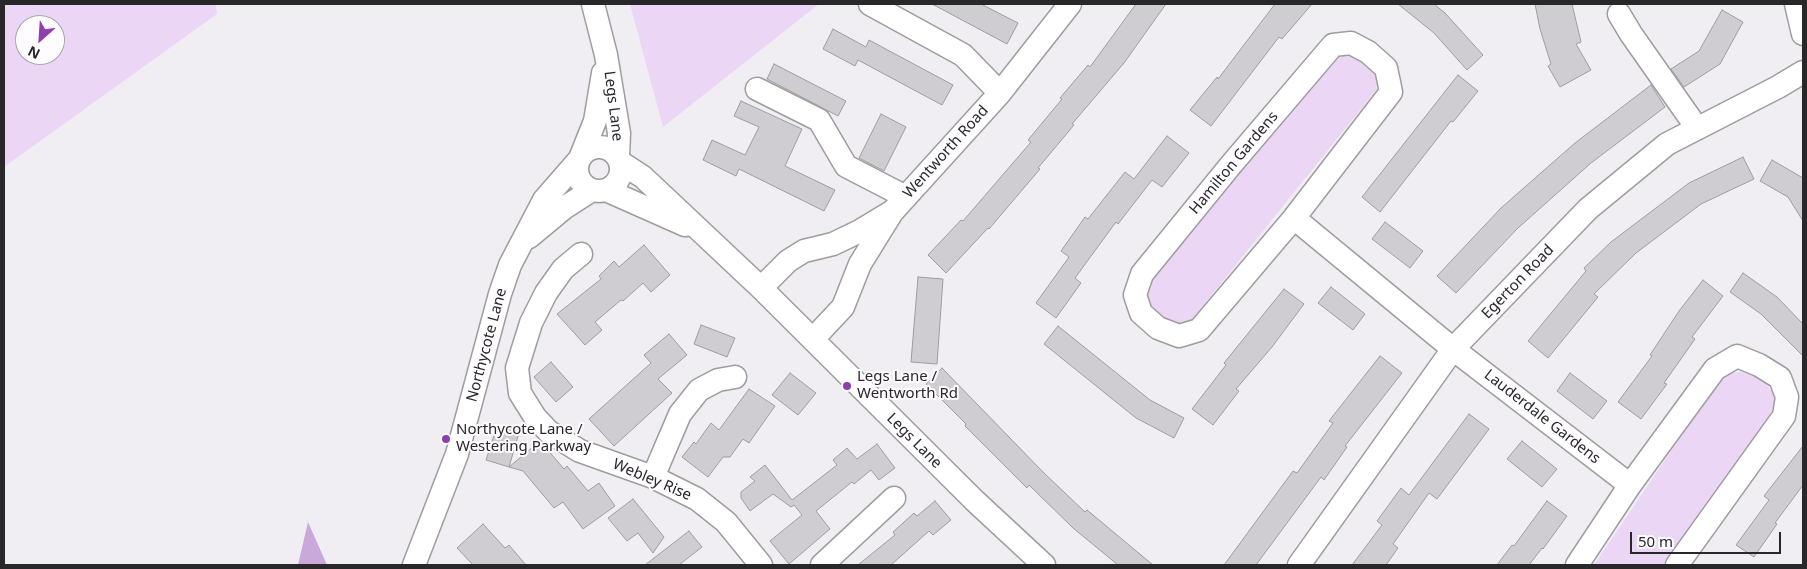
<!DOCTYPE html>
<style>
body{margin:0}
#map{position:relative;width:1807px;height:569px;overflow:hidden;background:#f1eef3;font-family:"Noto Sans",sans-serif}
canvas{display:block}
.frame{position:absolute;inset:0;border:5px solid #282729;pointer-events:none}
.north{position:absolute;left:15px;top:15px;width:50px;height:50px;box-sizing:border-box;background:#fefcff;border:1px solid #a8a7a9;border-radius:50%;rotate:206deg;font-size:14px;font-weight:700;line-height:20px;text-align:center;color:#282729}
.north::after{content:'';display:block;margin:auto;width:18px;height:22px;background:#8e3ead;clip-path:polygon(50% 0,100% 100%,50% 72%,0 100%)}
.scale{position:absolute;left:1630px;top:532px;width:151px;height:22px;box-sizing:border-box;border:2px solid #282729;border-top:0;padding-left:6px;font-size:15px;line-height:18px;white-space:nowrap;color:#282729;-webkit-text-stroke:4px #fefcff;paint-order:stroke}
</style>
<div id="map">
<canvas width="1807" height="569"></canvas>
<div class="frame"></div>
<div class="north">N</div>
<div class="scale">50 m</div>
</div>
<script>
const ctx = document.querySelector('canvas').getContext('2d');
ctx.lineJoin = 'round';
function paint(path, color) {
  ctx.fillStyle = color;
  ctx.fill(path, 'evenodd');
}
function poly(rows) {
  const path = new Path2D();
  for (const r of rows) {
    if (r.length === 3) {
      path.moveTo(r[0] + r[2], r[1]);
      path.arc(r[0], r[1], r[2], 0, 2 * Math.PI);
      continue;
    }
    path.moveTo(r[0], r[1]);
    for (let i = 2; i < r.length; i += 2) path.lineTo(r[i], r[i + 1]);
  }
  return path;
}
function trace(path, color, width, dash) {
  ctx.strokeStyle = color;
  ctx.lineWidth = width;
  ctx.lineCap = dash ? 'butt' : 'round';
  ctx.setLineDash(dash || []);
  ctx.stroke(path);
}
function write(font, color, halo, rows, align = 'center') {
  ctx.font = font + ' "Noto Sans",sans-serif';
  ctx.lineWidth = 4;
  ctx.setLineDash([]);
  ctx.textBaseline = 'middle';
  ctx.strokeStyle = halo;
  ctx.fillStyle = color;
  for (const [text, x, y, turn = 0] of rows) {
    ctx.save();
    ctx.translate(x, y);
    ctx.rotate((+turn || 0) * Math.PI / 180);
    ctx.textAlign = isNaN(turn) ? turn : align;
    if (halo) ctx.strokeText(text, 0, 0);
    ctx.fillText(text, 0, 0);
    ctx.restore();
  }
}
paint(poly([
 [4,4,216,4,217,14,4,167],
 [25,25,55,25,55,55,25,55],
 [630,4,819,4,663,127],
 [1349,53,1363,60,1376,75,1377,89,1190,322,1177,324,1164,317,1146,301,1146,286,1333,57],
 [1741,372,1760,377,1776,396,1770,416,1664,565,1594,565,1723,374]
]), '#ecd6f6');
paint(poly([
 [308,522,327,565,298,565]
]), '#caa8da');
const building = poly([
 [932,4,981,4,1018,23,1007,44,932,4],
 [1136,4,1166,4,1124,63,1072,124,1074,125,1038,168,1040,169,989,229,988,228,946,273,928,255,961,220,963,221,1031,142,1028,140,1062,99,1060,98,1088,65,1090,67,1136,4],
 [1275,4,1312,4,1282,39,1279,37,1211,126,1190,110,1217,77,1218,79,1275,4],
 [1398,4,1434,4,1445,13,1483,55,1467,70,1434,33,1398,4],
 [1535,4,1572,4,1581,42,1576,44,1591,70,1560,87,1548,66,1551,64,1540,29,1535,4],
 [1722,10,1743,22,1720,64,1684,87,1671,69,1699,51,1722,10],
 [833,29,866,47,869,40,953,85,942,105,858,60,855,66,823,49,833,29],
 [774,64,846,101,838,116,767,79,774,64],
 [1458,75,1478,91,1453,122,1451,121,1380,212,1362,197,1458,75],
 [1651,85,1665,107,1591,163,1518,228,1456,293,1437,276,1501,208,1575,143,1651,85],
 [741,101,802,129,785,166,835,190,824,211,739,169,736,176,703,160,712,140,745,155,759,127,734,116,741,101],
 [881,114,906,127,884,171,859,158,881,114],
 [1167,136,1189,153,1162,187,1152,180,1118,224,1116,222,1075,278,1081,283,1056,318,1036,303,1069,257,1061,251,1085,217,1088,219,1125,172,1134,179,1167,136],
 [1743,157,1754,179,1701,204,1636,253,1594,294,1598,297,1548,358,1528,341,1586,271,1584,268,1611,242,1689,183,1743,157],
 [1772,160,1803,178,1803,221,1788,197,1760,181,1772,160],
 [1385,222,1423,251,1410,268,1372,239,1385,222],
 [644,245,670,275,651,292,643,283,623,301,621,300,595,322,602,330,585,345,557,314,601,279,599,276,614,261,619,267,644,245],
 [1743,273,1777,297,1803,324,1803,356,1761,314,1730,292,1743,273],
 [918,277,943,279,937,364,911,362,918,277],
 [1703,280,1723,296,1692,337,1695,339,1664,383,1667,384,1641,419,1618,402,1652,356,1650,355,1679,311,1703,280],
 [1331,287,1365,314,1353,330,1318,303,1331,287],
 [1284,289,1304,304,1272,347,1236,389,1239,391,1213,425,1192,409,1226,365,1224,363,1284,289],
 [701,325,735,338,727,357,694,344,701,325],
 [1058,326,1150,400,1184,418,1174,438,1136,418,1044,344,1058,326],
 [669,334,687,355,658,379,672,393,614,446,589,419,651,363,644,355,669,334],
 [1380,356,1402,373,1345,446,1347,447,1324,480,1321,477,1256,565,1224,565,1293,471,1297,473,1333,423,1329,421,1380,356],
 [551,362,573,387,556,402,534,377,551,362],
 [942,368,1043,472,1085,512,1087,510,1153,565,1118,565,1073,528,1029,485,1027,488,965,426,966,424,926,384,942,368],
 [790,373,816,393,798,415,772,395,790,373],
 [1570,373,1607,401,1593,419,1557,391,1570,373],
 [749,389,775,406,749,443,743,439,730,457,723,457,708,477,682,457,694,442,696,444,711,423,719,430,749,389],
 [1469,414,1489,429,1437,499,1429,493,1393,544,1398,548,1386,565,1352,565,1382,525,1377,521,1401,488,1409,495,1469,414],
 [497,426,519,433,509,467,486,460,497,426],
 [540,441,564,469,567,466,588,491,599,483,615,506,583,529,563,502,554,508,523,471,509,467,540,441],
 [1522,441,1557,469,1542,487,1507,459,1522,441],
 [877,444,895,468,879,480,871,470,854,484,852,482,816,511,830,529,789,564,770,541,802,515,794,505,791,507,773,494,750,511,741,498,741,492,755,481,750,477,765,465,792,500,837,465,833,460,847,448,857,459,877,444],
 [1803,446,1803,485,1775,523,1777,524,1754,557,1736,545,1769,500,1764,496,1803,446],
 [633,499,664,537,653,553,638,533,627,541,608,518,633,499],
 [935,501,951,520,933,535,929,531,891,565,858,565,895,535,893,532,914,513,917,516,935,501],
 [1547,501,1567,516,1543,549,1542,548,1529,565,1497,565,1512,545,1514,546,1547,501],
 [483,524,505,548,509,545,526,565,473,565,457,548,483,524],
 [689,531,702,547,679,565,645,565,689,531]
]);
paint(building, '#d0cdd2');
trace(building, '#9f9ca1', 1);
const minor = poly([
 [593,4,606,55,619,133,618,157],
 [870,4,963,55,1000,93],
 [1796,4,1803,34],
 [1619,14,1631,34,1697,128],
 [1351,43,1368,52,1386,68,1391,92,1294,218,1199,330,1179,336,1158,328,1141,313,1135,295,1142,274,1230,166,1333,45,1351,43],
 [757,89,819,120,846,166,906,197],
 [599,169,22],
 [581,156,595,121,603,73],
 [620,162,643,177,761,288,975,501,1044,565],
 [606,190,685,225],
 [1294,218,1453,349,1630,485],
 [529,237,564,208,592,190],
 [581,254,563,269,546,293,531,323,517,368,520,393,535,417,549,432,580,451,653,477,697,499,726,522,761,565],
 [761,288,788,261,804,251,833,244,860,231,893,211,1000,93,1070,4],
 [813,339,843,307,860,264,891,214],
 [653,477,680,414,699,390,718,380,735,377],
 [414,565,457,454,500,294,510,265,544,200,578,161],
 [822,565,894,498],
 [1299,565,1453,349,1588,209,1667,144,1778,87,1803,72],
 [1577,565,1630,485,1715,369,1737,356,1759,365,1780,378,1787,397,1784,416,1677,565]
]);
trace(minor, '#9f9ca0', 25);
trace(minor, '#fff', 22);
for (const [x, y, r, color] of [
 [847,386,5,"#8e3ead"],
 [446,439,5,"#8e3ead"]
]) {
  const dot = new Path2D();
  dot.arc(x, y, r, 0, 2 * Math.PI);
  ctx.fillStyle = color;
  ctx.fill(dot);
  trace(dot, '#fefcff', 2);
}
write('15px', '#282729', '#fefcff', [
 ["Legs Lane",613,106,83],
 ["Wentworth Road",946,152,-48],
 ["Hamilton Gardens",1234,163,-50],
 ["Egerton Road",1518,282,-46],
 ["Northycote Lane",487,345,-75],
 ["Lauderdale Gardens",1542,417,38],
 ["Legs Lane",914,441,45],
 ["Webley Rise",652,480,23]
]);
write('15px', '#282729', '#fefcff', [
 ["Legs Lane /",857,377],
 ["Wentworth Rd",857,394],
 ["Northycote Lane /",456,430],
 ["Westering Parkway",456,447]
], 'left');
</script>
